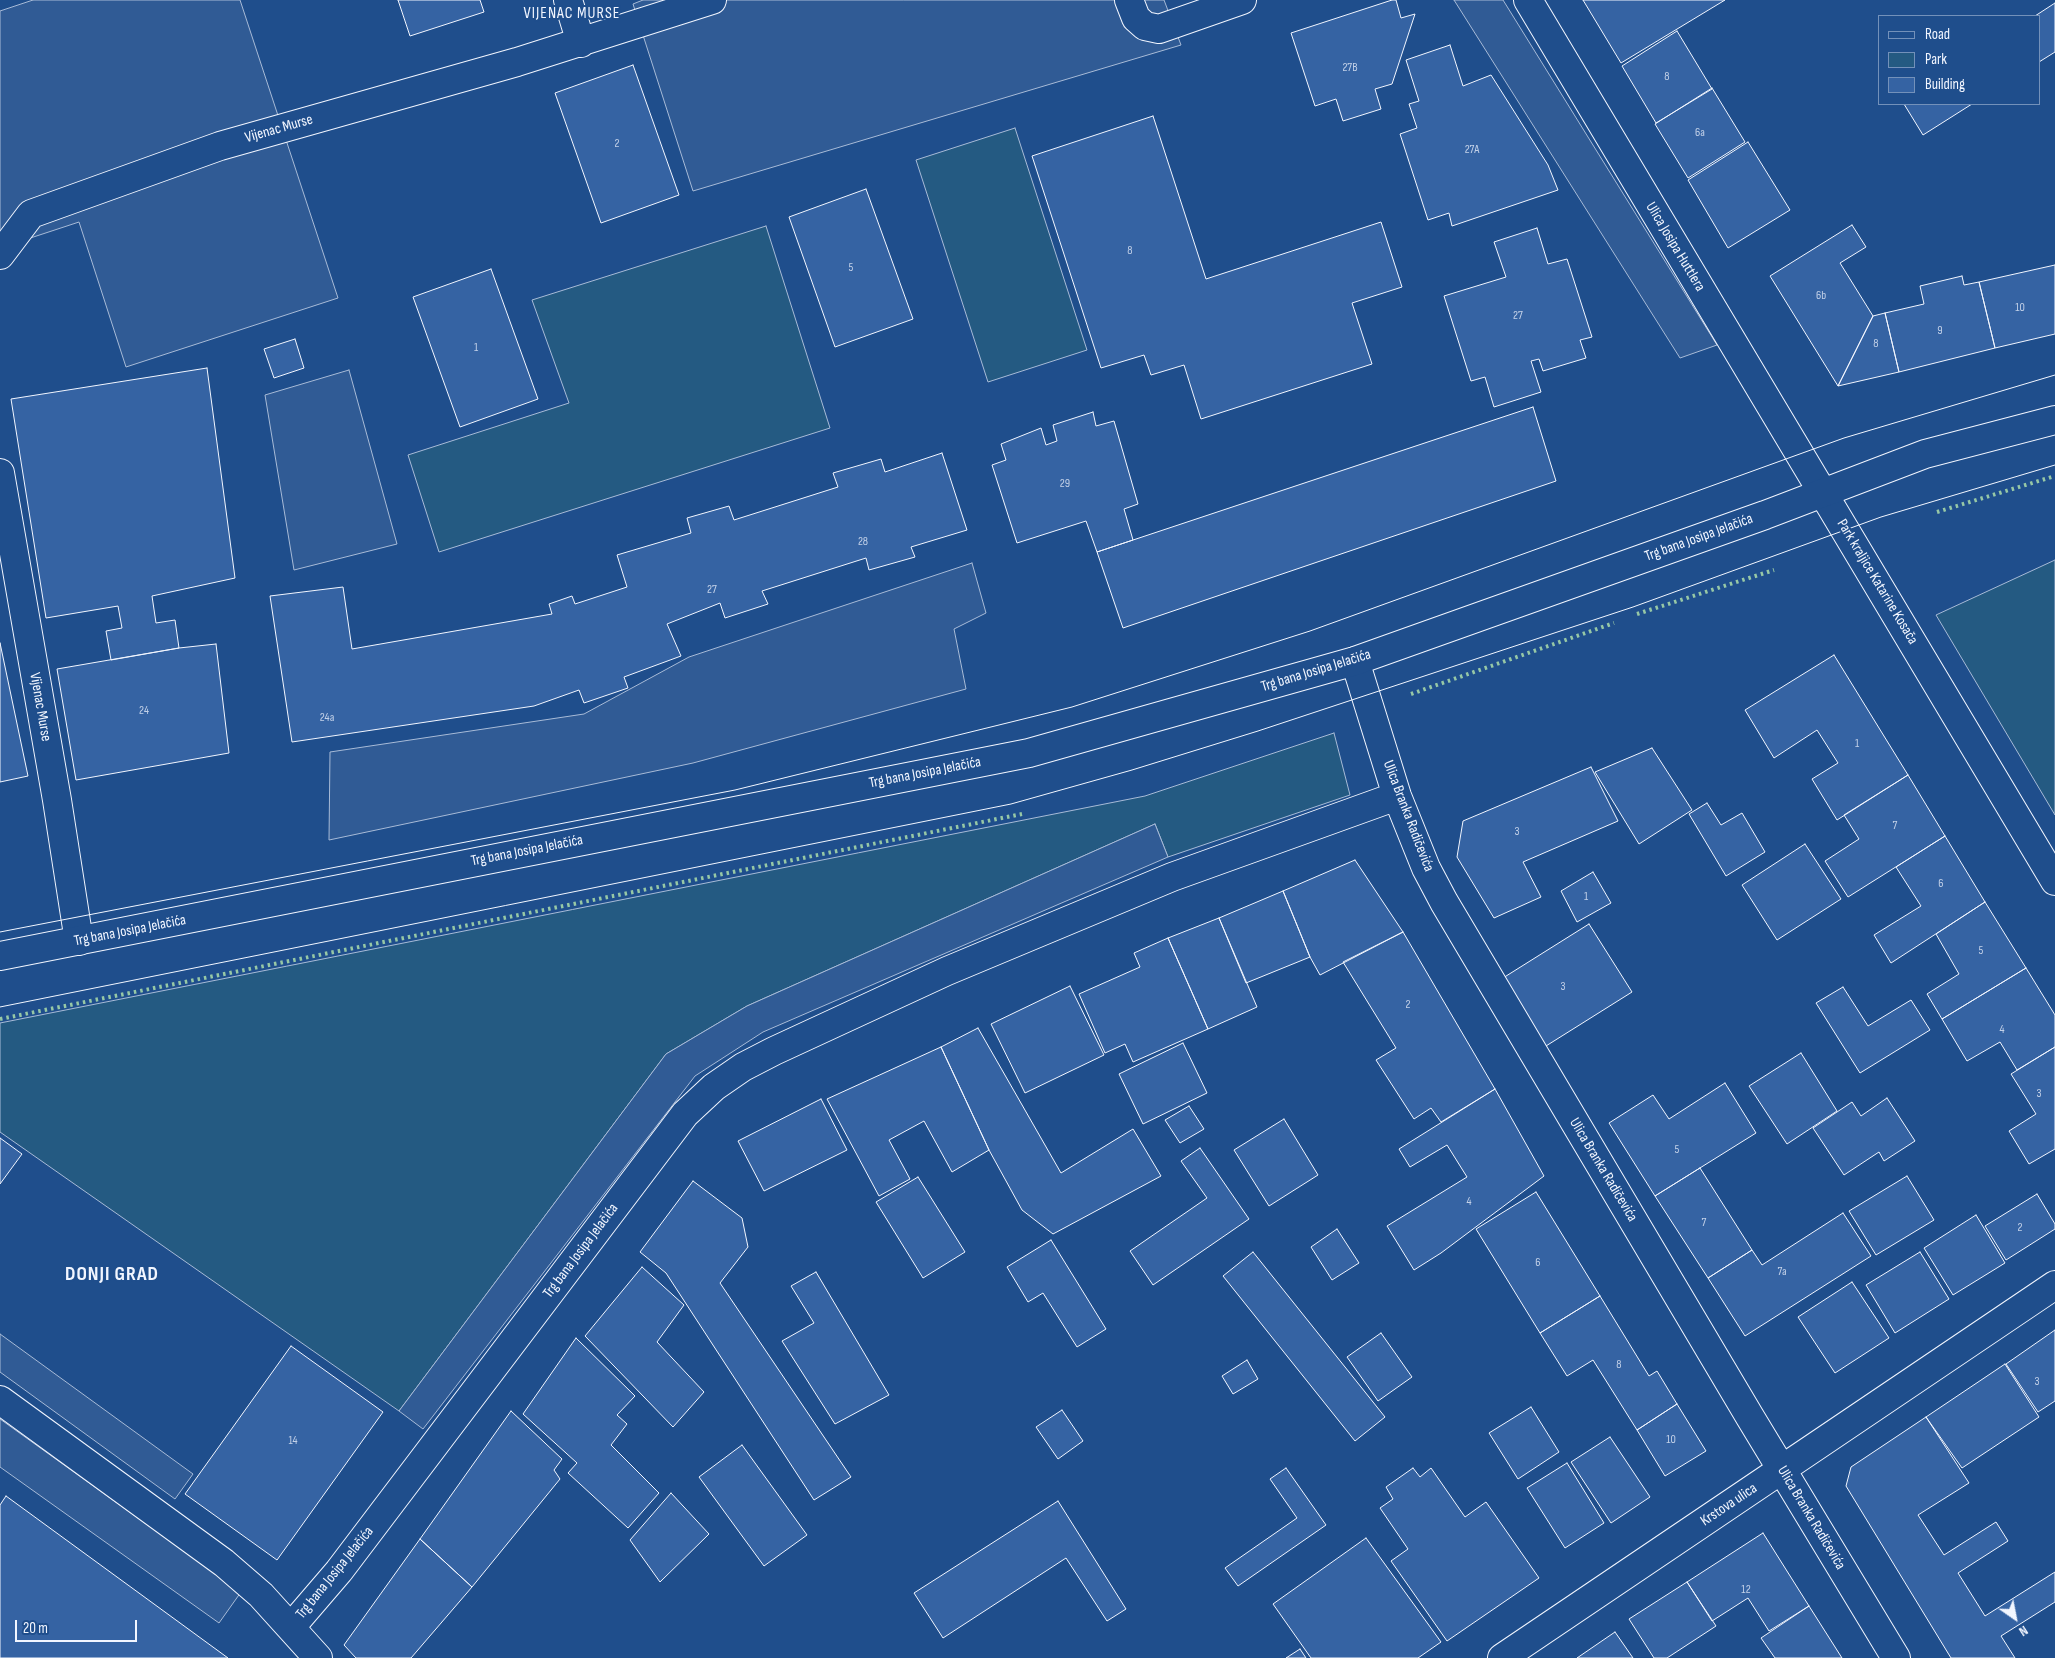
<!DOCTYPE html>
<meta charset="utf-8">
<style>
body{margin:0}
#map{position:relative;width:2055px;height:1658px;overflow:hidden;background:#1f4e8c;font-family:"Sofia Sans Condensed",sans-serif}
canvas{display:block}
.legend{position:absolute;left:1878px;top:15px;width:162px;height:90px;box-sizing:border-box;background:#1f4e8c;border:1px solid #7391ba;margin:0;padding:6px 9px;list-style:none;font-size:15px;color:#f2f6ff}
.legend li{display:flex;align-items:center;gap:10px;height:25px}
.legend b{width:25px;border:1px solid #7391ba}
.north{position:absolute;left:1990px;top:1593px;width:50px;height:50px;-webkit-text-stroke:4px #1f4e8c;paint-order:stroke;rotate:147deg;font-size:14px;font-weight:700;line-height:20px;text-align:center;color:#f2f6ff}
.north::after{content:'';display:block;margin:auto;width:18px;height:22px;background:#f2f6ff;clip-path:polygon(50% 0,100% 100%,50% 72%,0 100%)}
.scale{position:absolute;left:15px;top:1620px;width:122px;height:22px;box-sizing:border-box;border:2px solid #f2f6ff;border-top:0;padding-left:6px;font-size:15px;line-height:18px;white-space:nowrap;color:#f2f6ff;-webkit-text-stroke:4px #1f4e8c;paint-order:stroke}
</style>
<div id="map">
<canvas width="2055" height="1658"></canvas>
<ul class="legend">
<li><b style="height:6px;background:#1f4e8c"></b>Road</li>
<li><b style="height:14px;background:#245a82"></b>Park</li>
<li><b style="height:14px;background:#3563a3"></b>Building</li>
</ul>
<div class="north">N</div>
<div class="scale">20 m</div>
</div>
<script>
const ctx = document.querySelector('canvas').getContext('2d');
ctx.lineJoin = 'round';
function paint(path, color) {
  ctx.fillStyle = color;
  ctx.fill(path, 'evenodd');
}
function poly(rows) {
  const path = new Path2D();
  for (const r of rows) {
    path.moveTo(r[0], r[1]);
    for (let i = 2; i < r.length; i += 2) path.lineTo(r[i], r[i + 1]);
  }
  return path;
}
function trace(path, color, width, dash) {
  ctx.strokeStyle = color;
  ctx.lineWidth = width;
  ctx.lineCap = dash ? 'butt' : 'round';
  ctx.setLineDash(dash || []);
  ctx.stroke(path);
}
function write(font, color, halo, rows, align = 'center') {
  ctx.font = font + ' "Sofia Sans Condensed",sans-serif';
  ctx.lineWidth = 4;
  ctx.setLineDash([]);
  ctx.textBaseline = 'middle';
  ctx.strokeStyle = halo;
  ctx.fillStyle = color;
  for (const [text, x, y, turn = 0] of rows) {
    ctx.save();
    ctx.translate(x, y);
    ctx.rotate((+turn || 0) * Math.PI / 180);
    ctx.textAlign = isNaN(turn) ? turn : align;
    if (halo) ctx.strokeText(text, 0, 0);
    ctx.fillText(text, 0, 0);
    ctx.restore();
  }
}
const green = poly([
 [1015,128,1087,350,988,382,916,160,1015,128],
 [766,226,830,428,439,552,408,455,569,403,532,300,766,226],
 [2055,560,2055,815,1936,615,2055,560],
 [1334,733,1350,795,1168,857,1155,824,747,1006,666,1054,399,1411,0,1132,0,1023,1145,796,1334,733]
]);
paint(green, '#245a82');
trace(green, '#a8bbd7', 1);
const parking = poly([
 [33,0,240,0,338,298,126,367,79,222,0,248,0,11,33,0],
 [643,0,1164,0,1181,45,693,191,633,4,643,0],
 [1454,0,1503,0,1717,345,1680,358,1454,0],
 [349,370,397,544,294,570,265,395,349,370],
 [972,563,986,613,954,629,966,689,693,763,329,840,330,752,584,714,689,657,972,563],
 [1155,824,1168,857,763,1032,695,1076,423,1429,399,1411,666,1054,747,1006,1155,824],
 [0,1334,193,1474,175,1499,0,1372,0,1334],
 [0,1419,241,1592,219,1623,0,1467,0,1419]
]);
paint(parking, '#305b95');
trace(parking, '#a8bbd7', 1);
const building = poly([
 [398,0,480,0,484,12,410,36,398,0],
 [1392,0,1396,0,1401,18,1415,14,1392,84,1375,89,1381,109,1343,121,1336,99,1315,106,1291,33,1392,0],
 [1583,0,1725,0,1621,63,1583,0],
 [2055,3,2055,52,2039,62,2039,16,2035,16,2055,3],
 [1677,31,1712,89,1656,123,1622,66,1677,31],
 [1450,45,1463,86,1491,75,1548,165,1558,190,1452,226,1449,213,1428,220,1400,134,1417,128,1409,104,1419,101,1406,60,1450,45],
 [633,65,679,195,601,223,555,93,633,65],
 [1712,88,1745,142,1688,178,1655,124,1712,88],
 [1904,104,1972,104,1923,135,1904,104],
 [1153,116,1206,279,1381,222,1402,287,1352,303,1372,364,1201,419,1184,365,1151,375,1144,355,1101,368,1032,156,1153,116],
 [1748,142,1790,210,1728,248,1688,180,1748,142],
 [866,189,913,319,835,347,789,217,866,189],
 [1852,225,1866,247,1840,263,1873,316,1838,386,1770,276,1852,225],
 [1537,228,1548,264,1567,259,1592,337,1580,340,1586,358,1543,371,1539,359,1531,361,1541,392,1494,407,1485,377,1471,381,1444,296,1506,277,1494,242,1537,228],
 [2055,265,2055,334,1995,348,1979,282,2055,265],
 [491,269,538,399,460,427,413,297,491,269],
 [1962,276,1964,285,1979,282,1995,348,1899,372,1885,313,1924,304,1920,286,1962,276],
 [1885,313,1899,372,1838,386,1873,316,1885,313],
 [295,339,304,368,274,378,264,349,295,339],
 [207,368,235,578,152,596,156,623,175,620,179,648,111,660,106,631,122,628,118,606,46,618,11,399,207,368],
 [1533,407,1556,481,1123,628,1097,552,1533,407],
 [1093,412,1096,426,1114,421,1138,504,1124,509,1133,540,1097,552,1086,521,1017,543,992,465,1006,460,1001,444,1041,428,1046,445,1057,441,1053,425,1093,412],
 [942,453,967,530,911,547,915,557,869,570,866,558,762,591,768,604,725,618,720,603,667,624,681,656,624,677,628,688,584,703,579,690,534,706,292,742,270,596,343,587,352,649,552,614,549,604,572,596,575,604,627,587,617,555,691,533,687,518,729,506,734,520,838,487,833,473,881,459,885,472,942,453],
 [0,643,28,776,0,782,0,643],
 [216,644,229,753,76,780,57,669,179,648,216,644],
 [1834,655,1908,775,1837,820,1812,779,1838,763,1817,730,1774,758,1745,710,1834,655],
 [1652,748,1692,810,1639,844,1595,772,1652,748],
 [1591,767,1618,821,1523,862,1541,897,1494,918,1457,857,1463,821,1591,767],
 [1908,775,1945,836,1848,897,1825,861,1859,839,1844,815,1908,775],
 [1707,803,1721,825,1742,813,1765,852,1726,876,1689,814,1707,803],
 [1945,836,1985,902,1891,963,1874,935,1921,906,1896,867,1945,836],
 [1805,844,1841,899,1777,940,1742,885,1805,844],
 [1355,860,1403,932,1320,975,1310,957,1283,891,1355,860],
 [1593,872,1611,903,1577,922,1561,891,1593,872],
 [1283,891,1310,957,1246,983,1219,918,1283,891],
 [1985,902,2026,968,1942,1019,1927,994,1959,974,1936,934,1985,902],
 [1219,918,1257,1007,1208,1029,1168,938,1219,918],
 [1589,924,1632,992,1538,1051,1495,983,1589,924],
 [1403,932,1495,1089,1441,1122,1431,1108,1414,1119,1376,1060,1396,1048,1343,962,1403,932],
 [1168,938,1208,1029,1133,1062,1125,1044,1105,1053,1079,994,1140,967,1134,953,1168,938],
 [2026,968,2055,1015,2055,1047,2017,1070,2000,1042,1967,1061,1942,1019,2026,968],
 [1070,986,1104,1055,1025,1093,991,1024,1070,986],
 [1843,987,1868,1026,1911,1000,1930,1030,1860,1073,1816,1003,1843,987],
 [978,1028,1061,1173,1133,1129,1161,1176,1053,1234,1022,1210,989,1150,941,1047,978,1028],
 [1183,1043,1207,1093,1143,1124,1119,1074,1183,1043],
 [941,1047,989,1150,952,1172,924,1121,889,1140,910,1179,879,1196,827,1099,941,1047],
 [2055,1047,2055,1149,2029,1164,2009,1131,2036,1114,2011,1074,2055,1047],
 [1801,1053,1837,1111,1787,1144,1749,1086,1801,1053],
 [1725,1083,1756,1133,1655,1196,1609,1123,1653,1095,1669,1119,1725,1083],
 [1495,1089,1544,1176,1441,1253,1414,1270,1387,1226,1467,1177,1447,1145,1410,1167,1399,1149,1495,1089],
 [1887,1098,1915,1141,1884,1161,1879,1152,1844,1175,1813,1128,1852,1102,1861,1116,1887,1098],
 [821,1099,847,1150,764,1191,738,1141,821,1099],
 [1189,1106,1204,1129,1180,1143,1165,1120,1189,1106],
 [1284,1119,1318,1175,1269,1206,1234,1150,1284,1119],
 [0,1138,22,1154,0,1184,0,1138],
 [1200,1148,1249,1219,1153,1285,1130,1251,1207,1198,1181,1161,1200,1148],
 [1700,1168,1752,1250,1708,1278,1655,1196,1700,1168],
 [1907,1176,1934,1220,1876,1255,1849,1211,1907,1176],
 [918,1177,965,1252,923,1278,876,1202,918,1177],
 [693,1181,742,1218,748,1247,720,1283,851,1477,814,1500,666,1273,640,1252,693,1181],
 [1536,1192,1600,1296,1540,1333,1476,1229,1536,1192],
 [2037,1194,2055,1224,2055,1229,2006,1260,1985,1226,2037,1194],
 [1843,1213,1871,1256,1745,1336,1708,1278,1752,1250,1762,1265,1843,1213],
 [1976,1215,2005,1263,1953,1295,1924,1248,1976,1215],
 [1337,1229,1359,1263,1332,1280,1311,1247,1337,1229],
 [1051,1240,1106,1329,1077,1347,1043,1293,1028,1302,1007,1267,1051,1240],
 [1253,1252,1385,1417,1355,1441,1223,1276,1253,1252],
 [1920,1252,1949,1299,1895,1333,1866,1285,1920,1252],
 [642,1267,684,1305,657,1342,704,1392,673,1427,585,1336,642,1267],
 [816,1272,889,1395,835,1424,782,1341,814,1323,791,1286,816,1272],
 [1852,1282,1889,1338,1835,1373,1798,1317,1852,1282],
 [1600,1296,1649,1376,1657,1371,1677,1404,1637,1430,1593,1360,1567,1376,1540,1333,1600,1296],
 [2055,1330,2055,1401,2038,1412,2006,1364,2055,1330],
 [1381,1333,1412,1377,1378,1401,1347,1357,1381,1333],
 [576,1338,635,1396,617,1415,627,1424,611,1445,659,1493,628,1528,568,1473,577,1463,523,1414,576,1338],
 [291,1346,383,1412,277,1560,185,1494,291,1346],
 [1247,1360,1258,1379,1233,1394,1222,1376,1247,1360],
 [2005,1364,2039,1417,1962,1468,1926,1417,2005,1364],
 [1677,1404,1706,1451,1665,1476,1637,1430,1677,1404],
 [1531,1407,1559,1452,1518,1479,1489,1433,1531,1407],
 [1062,1410,1083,1441,1058,1459,1036,1427,1062,1410],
 [511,1411,562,1459,554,1470,560,1479,472,1587,420,1539,511,1411],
 [1926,1417,1969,1483,1918,1515,1944,1555,1996,1522,2008,1541,1958,1573,1985,1616,2055,1572,2055,1602,2001,1636,2015,1658,1951,1658,1846,1486,1851,1467,1926,1417],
 [1610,1437,1650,1497,1611,1523,1571,1462,1610,1437],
 [742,1445,807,1535,764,1566,699,1477,742,1445],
 [1567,1463,1604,1523,1565,1548,1527,1488,1567,1463],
 [1286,1468,1326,1525,1238,1586,1225,1568,1297,1518,1270,1479,1286,1468],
 [1413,1468,1420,1477,1431,1468,1465,1517,1486,1502,1539,1578,1447,1641,1391,1561,1408,1549,1380,1508,1393,1499,1386,1487,1413,1468],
 [671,1493,709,1534,660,1582,630,1540,671,1493],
 [6,1496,228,1658,0,1658,0,1505,6,1496],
 [1058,1501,1126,1609,1107,1621,1066,1558,943,1638,914,1593,1058,1501],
 [1763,1533,1809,1606,1769,1631,1748,1598,1712,1621,1687,1582,1763,1533],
 [1366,1538,1441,1642,1418,1658,1311,1658,1273,1604,1366,1538],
 [420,1539,472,1587,411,1658,356,1658,344,1645,420,1539],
 [1687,1582,1716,1626,1667,1658,1654,1658,1629,1619,1687,1582],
 [1809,1606,1842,1658,1775,1658,1761,1638,1809,1606],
 [1615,1632,1633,1658,1577,1658,1615,1632],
 [1300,1649,1306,1658,1286,1658,1300,1649]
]);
paint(building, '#3563a3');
trace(building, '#f2f6ff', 1);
const minor = poly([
 [568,0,581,43],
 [1129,0,1136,18,1145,26,1159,29,1242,0],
 [1528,0,2055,881],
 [0,255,31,214,220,146,517,62,712,0],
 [0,473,57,800,79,941],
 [1355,661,1397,796,1426,868,1444,902,1750,1417,1896,1658],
 [0,1400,224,1563,261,1595,318,1658],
 [291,1627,339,1571,685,1114,714,1087,743,1067,774,1051,947,971,1172,877,1397,796],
 [1502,1658,2055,1285]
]);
const major = poly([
 [0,956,1029,753,1355,661,1765,515,1925,454,2055,420]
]);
trace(minor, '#f2f6ff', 30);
trace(major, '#f2f6ff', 30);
trace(minor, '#1f4e8c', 28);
trace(major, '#1f4e8c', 28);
trace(poly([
 [0,932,735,790,1072,707,1310,631,1844,438,2055,375],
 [0,1007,1011,804,1132,770,1258,731,1633,607,1881,517,2055,465]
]), '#f2f6ff', 1);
trace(poly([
 [1937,512,2055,476],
 [1637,614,1774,570],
 [1411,694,1614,623],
 [0,1019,1022,814]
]), '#97c8a6', 4, [2.5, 4]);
write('12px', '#c3d1e8', null, [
 ["27B",1350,68],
 ["8",1667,77],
 ["6a",1700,133],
 ["2",617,144],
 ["27A",1472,150],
 ["8",1130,251],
 ["5",851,268],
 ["6b",1821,296],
 ["10",2020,308],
 ["27",1518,316],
 ["9",1940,331],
 ["8",1876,344],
 ["1",476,348],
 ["29",1065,484],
 ["28",863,542],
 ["27",712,590],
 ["24",144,711],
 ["24a",327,718],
 ["1",1857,744],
 ["7",1895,826],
 ["3",1517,832],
 ["6",1941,884],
 ["1",1586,897],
 ["5",1981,951],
 ["3",1563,987],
 ["2",1408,1005],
 ["4",2002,1030],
 ["3",2039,1094],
 ["5",1677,1150],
 ["4",1469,1202],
 ["7",1704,1223],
 ["2",2020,1228],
 ["6",1538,1263],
 ["7a",1782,1272],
 ["8",1619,1365],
 ["3",2037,1382],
 ["10",1671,1440],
 ["14",293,1441],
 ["12",1746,1590]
]);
write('15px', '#f2f6ff', '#1f4e8c', [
 ["Vijenac Murse",279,129,-16],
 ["Ulica Josipa Huttlera",1675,247,59],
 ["Trg bana Josipa Jelačića",1699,538,-20],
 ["Park kraljice Katarine Kosača",1877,582,59],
 ["Trg bana Josipa Jelačića",1316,671,-17],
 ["Vijenac Murse",40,707,80],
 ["Trg bana Josipa Jelačića",925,773,-11],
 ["Ulica Branka Radičevića",1408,816,69],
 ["Trg bana Josipa Jelačića",527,851,-11],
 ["Trg bana Josipa Jelačića",130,931,-11],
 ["Ulica Branka Radičevića",1603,1170,59],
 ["Trg bana Josipa Jelačića",581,1251,-53],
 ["Krstova ulica",1729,1505,-34],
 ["Ulica Branka Radičevića",1811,1518,59],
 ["Trg bana Josipa Jelačića",335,1573,-51]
]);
ctx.letterSpacing = '1px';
write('16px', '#f2f6ff', '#1f4e8c', [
 ["VIJENAC MURSE",572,14]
]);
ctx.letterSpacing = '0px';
ctx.letterSpacing = '1px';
write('bold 20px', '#f2f6ff', '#1f4e8c', [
 ["DONJI GRAD",112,1275]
]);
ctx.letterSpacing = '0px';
</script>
